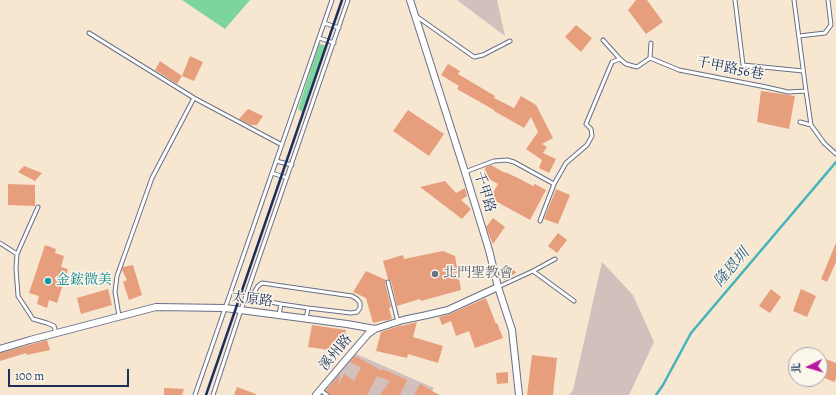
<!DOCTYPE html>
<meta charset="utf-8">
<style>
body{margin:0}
#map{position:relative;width:836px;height:395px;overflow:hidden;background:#f7e7d1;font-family:Alegreya,"Noto Serif TC",serif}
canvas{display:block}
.north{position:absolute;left:788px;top:347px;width:40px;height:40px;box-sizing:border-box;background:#fbf7ec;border:1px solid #a1a7b3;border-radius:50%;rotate:265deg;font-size:11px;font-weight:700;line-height:16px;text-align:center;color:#1b2f5e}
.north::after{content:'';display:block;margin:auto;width:14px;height:18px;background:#b5179e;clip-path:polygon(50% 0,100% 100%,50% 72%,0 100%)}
.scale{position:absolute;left:8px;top:369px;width:121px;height:18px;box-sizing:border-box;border:2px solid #1b2f5e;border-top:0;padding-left:5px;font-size:12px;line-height:14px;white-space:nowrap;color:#1b2f5e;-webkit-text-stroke:3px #fbf7ec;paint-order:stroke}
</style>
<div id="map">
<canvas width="836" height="395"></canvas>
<div class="north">北</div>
<div class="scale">100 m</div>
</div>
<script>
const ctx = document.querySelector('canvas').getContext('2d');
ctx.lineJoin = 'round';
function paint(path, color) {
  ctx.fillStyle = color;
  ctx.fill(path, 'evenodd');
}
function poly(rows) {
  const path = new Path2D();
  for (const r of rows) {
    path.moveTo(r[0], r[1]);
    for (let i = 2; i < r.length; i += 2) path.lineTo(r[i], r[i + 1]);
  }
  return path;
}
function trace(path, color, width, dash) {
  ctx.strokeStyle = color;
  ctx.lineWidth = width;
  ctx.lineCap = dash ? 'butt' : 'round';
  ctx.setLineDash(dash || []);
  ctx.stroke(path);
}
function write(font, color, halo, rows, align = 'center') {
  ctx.font = font + ' Alegreya,"Noto Serif TC",serif';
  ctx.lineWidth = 3;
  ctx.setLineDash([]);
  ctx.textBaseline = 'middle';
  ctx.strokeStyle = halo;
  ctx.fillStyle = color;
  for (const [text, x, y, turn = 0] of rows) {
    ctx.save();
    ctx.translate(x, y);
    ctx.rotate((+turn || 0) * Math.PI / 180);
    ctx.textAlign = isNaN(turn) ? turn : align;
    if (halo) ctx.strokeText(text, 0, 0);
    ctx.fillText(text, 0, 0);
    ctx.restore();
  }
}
paint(poly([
 [457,0,497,0,505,36],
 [602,262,633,295,654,342,629,395,569,395,573,390],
 [354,353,434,388,430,395,329,395,324,392]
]), '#d1c0bc');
paint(poly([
 [182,0,250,0,225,29],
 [319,44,327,46,302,112,298,109]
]), '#7cd59a');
trace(poly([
 [656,395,663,385,691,333,836,162]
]), '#44b4bb', 2.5);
paint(poly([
 [636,0,647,0,663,22,646,34,628,10],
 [576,25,592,38,581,52,565,37],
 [190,56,203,62,194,81,182,76],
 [160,61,182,76,177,84,155,70],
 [448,64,460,71,458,74,495,96,494,98,514,108,521,96,536,105,553,138,542,144,547,147,543,153,556,159,549,173,539,168,542,160,526,149,538,132,531,117,524,128,494,111,494,110,457,89,459,86,441,75],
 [761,91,795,96,789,129,757,122],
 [248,109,263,116,257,125,251,125,239,119],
 [408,110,444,134,429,156,393,131],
 [491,165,505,173,505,172,518,178,533,186,535,184,546,190,530,220,490,198,498,184,482,175,486,167],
 [24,166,42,173,35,181,18,172],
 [445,181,456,193,465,188,467,196,461,200,471,209,462,219,420,187],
 [8,184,35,185,35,206,8,205],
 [556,189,570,195,558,224,544,219],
 [493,218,505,227,493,244,490,237,486,227],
 [558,233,567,240,557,253,548,246],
 [836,243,836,262,827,282,821,279],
 [45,245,56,249,55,253,64,256,61,267,68,269,57,303,49,300,47,308,37,304,39,296,29,293],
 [443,251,455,256,461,290,421,301,420,299,397,306,391,281,388,279,383,261,403,255,404,259],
 [133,265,142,295,129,300,123,282,127,280,122,270,123,267],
 [513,268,516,273,504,280,501,275],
 [366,271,386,280,385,283,391,307,389,308,392,319,384,321,385,320,373,323,366,298,353,292],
 [108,289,112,305,81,314,77,298],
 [771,289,781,297,770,313,759,306],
 [801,289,816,296,807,317,793,311],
 [486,298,496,324,497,323,503,338,475,348,469,331,456,336,451,321,442,325,439,317,450,314],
 [417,322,413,337,443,346,438,363,408,354,407,358,376,351,381,332,402,325,401,326],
 [312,325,346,330,343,352,308,347],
 [47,340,50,350,27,355,26,353,0,361,0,353],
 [532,355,557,358,553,395,527,395],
 [355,356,382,371,382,369,407,380,400,395,380,395,390,381,377,376,367,395,330,395,329,393,326,391,340,374,338,387,344,374,354,381,361,367,350,362],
 [823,358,836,363,836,379,834,382,820,376,820,364],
 [508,372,508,383,497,384,496,373],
 [420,384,431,390,430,390,440,395,414,395],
 [237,387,256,394,256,395,234,395],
 [164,388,184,389,182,395,164,395]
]), '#e79e7d');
const lane = poly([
 [735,0,743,65,803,71],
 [794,0,806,91],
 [416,16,474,57,483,55,510,41],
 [324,23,339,28],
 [89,33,194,98,282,145],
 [799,36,825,33,831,25,828,0],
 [319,38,334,43],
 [603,40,620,59,626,64,637,67,650,58,679,70,766,87,788,92,806,91,811,125],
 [650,58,651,43],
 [800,122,811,125,824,143,836,154],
 [276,161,292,165],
 [465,172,494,161,507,160,514,162,554,184],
 [272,173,287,178],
 [38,207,17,254,16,268,18,296,33,319,47,323,54,326,56,333],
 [540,221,554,184,566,163,587,145,592,136,591,129,586,124,612,62,620,59],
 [0,243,17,254],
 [533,271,555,259],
 [388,282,398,322],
 [498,287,533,271,574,301],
 [281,304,308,308],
 [279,315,281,304,260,300,256,296,255,291,258,286,262,283,352,296,357,299,360,303,360,308,357,312,351,313,308,308,306,319],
 [119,316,115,292,117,276,152,178,194,98],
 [320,390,327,395],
 [195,395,332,0],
 [213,395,241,310,348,0]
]);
const street = poly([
 [410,0,465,172,489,250,498,287,512,330,519,395],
 [0,349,30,340,156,307,225,308,347,324,375,329,403,320,427,315,448,310,498,287],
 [316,395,349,356,368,334,375,329]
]);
trace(lane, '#686f86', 5);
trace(street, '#686f86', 8);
trace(lane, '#fff', 3);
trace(street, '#fff', 6);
trace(poly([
 [206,395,342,0]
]), '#1b2f5e', 2.5);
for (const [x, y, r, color] of [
 [435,274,4,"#6b7280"],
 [48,281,4,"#0f9aa8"]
]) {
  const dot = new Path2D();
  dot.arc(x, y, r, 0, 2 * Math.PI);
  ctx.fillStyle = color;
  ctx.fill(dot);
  trace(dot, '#fbf7ec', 1.5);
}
write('14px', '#1b2f5e', '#fbf7ec', [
 ["千甲路56巷",730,69,11],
 ["千甲路",484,192,73],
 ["太原路",252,300,7],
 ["溪州路",336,353,-50]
]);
write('14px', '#5b616d', '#fbf7ec', [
 ["北門聖教會",443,274]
], 'left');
write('14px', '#0d838f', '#fbf7ec', [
 ["金鋐微美",56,281]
], 'left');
write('italic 15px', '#295e7f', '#fbf7ec', [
 ["隆恩圳",732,268,-50]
]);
</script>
